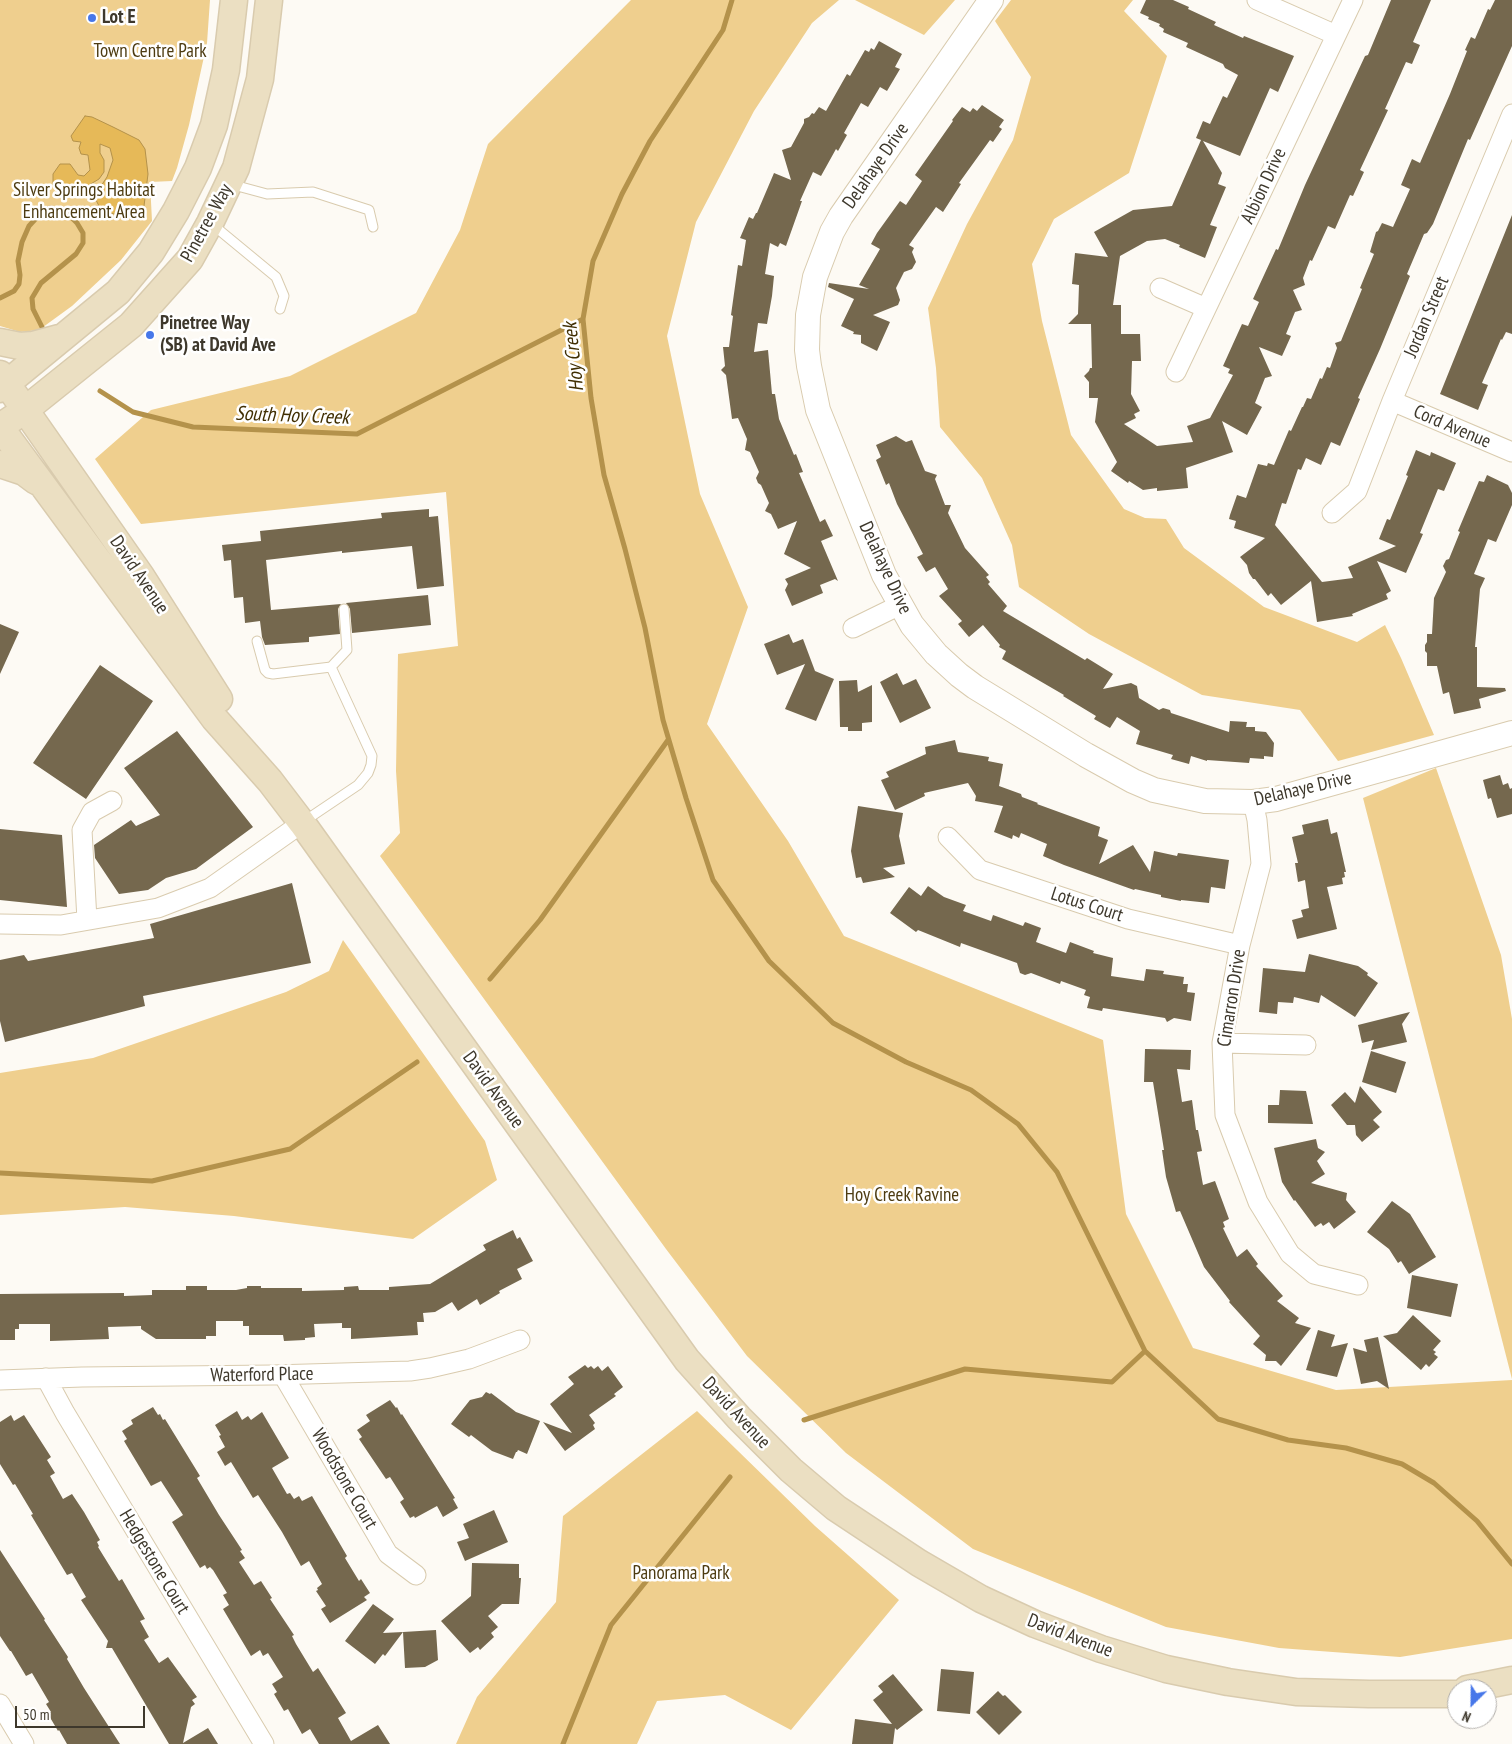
<!DOCTYPE html>
<style>
body{margin:0}
#map{position:relative;width:1512px;height:1744px;overflow:hidden;background:#fdfaf4;font-family:"PT Sans Narrow",sans-serif}
canvas{display:block}
.north{position:absolute;left:1447px;top:1679px;width:50px;height:50px;box-sizing:border-box;background:#fff;border:1px solid #b2afab;border-radius:50%;rotate:203deg;font-size:14px;font-weight:700;line-height:20px;text-align:center;color:#3e382c}
.north::after{content:'';display:block;margin:auto;width:18px;height:22px;background:#4777e9;clip-path:polygon(50% 0,100% 100%,50% 72%,0 100%)}
.scale{position:absolute;left:15px;top:1706px;width:130px;height:22px;box-sizing:border-box;border:2px solid #3e382c;border-top:0;padding-left:6px;font-size:15px;line-height:18px;white-space:nowrap;color:#3e382c;-webkit-text-stroke:4px #fff;paint-order:stroke}
</style>
<div id="map">
<canvas width="1512" height="1744"></canvas>
<div class="north">N</div>
<div class="scale">50 m</div>
</div>
<script>
const ctx = document.querySelector('canvas').getContext('2d');
ctx.lineJoin = 'round';
function paint(path, color) {
  ctx.fillStyle = color;
  ctx.fill(path, 'evenodd');
}
function poly(rows) {
  const path = new Path2D();
  for (const r of rows) {
    path.moveTo(r[0], r[1]);
    for (let i = 2; i < r.length; i += 2) path.lineTo(r[i], r[i + 1]);
  }
  return path;
}
function trace(path, color, width, dash) {
  ctx.strokeStyle = color;
  ctx.lineWidth = width;
  ctx.lineCap = dash ? 'butt' : 'round';
  ctx.setLineDash(dash || []);
  ctx.stroke(path);
}
function write(font, color, halo, rows, align = 'center') {
  ctx.font = font + ' "PT Sans Narrow",sans-serif';
  ctx.lineWidth = 5;
  ctx.setLineDash([]);
  ctx.textBaseline = 'middle';
  ctx.strokeStyle = halo;
  ctx.fillStyle = color;
  for (const [text, x, y, turn = 0] of rows) {
    ctx.save();
    ctx.translate(x, y);
    ctx.rotate((+turn || 0) * Math.PI / 180);
    ctx.textAlign = isNaN(turn) ? turn : align;
    if (halo) ctx.strokeText(text, 0, 0);
    ctx.fillText(text, 0, 0);
    ctx.restore();
  }
}
paint(poly([
 [0,0,210,0,207,43,189,125,177,168,172,181,150,182,152,221,121,260,72,306,39,330,20,332,0,326],
 [631,0,839,0,812,23,754,111,696,222,667,336,700,494,748,607,707,724,788,841,844,936,1103,1040,1126,1214,1193,1348,1336,1390,1512,1380,1512,1639,1400,1657,1279,1648,1166,1627,973,1549,846,1453,747,1356,666,1249,380,856,400,833,396,771,398,654,458,646,446,492,141,524,95,459,151,410,290,376,416,313,460,230,488,144],
 [855,0,955,0,924,35],
 [1011,0,1133,0,1124,11,1167,56,1129,173,1054,219,1032,264,1042,321,1071,435,1124,509,1145,518,1166,519,1184,548,1264,607,1357,642,1385,625,1401,658,1434,735,1338,761,1300,710,1202,695,1089,634,1019,587,1012,545,982,478,940,427,936,368,928,308,967,224,1013,140,1031,77,995,21],
 [1436,768,1501,955,1512,1019,1512,1379,1363,798],
 [343,940,485,1141,497,1180,413,1239,234,1216,125,1207,0,1215,0,1073,93,1058,286,992,329,971],
 [697,1411,815,1526,899,1600,791,1730,725,1695,657,1701,637,1744,456,1744,477,1697,556,1602,563,1516]
]), '#efcf8e');
const water = poly([
 [85,116,92,117,113,127,139,140,145,149,148,174,144,206,140,214,131,218,122,216,110,213,99,206,95,198,101,186,107,177,113,160,110,148,100,144,100,153,104,160,104,172,99,179,89,185,85,194,78,197,53,185,53,174,60,164,70,164,78,175,84,176,90,170,88,155,81,154,79,148,81,142,73,141,71,136,85,116]
]);
paint(water, '#e6b958');
trace(water, '#b4924b', 1);
trace(poly([
 [732,0,723,30,650,141,622,194,593,261,583,319,591,398,604,475,625,549,645,628,663,720,686,798,713,880,769,961,833,1023,906,1062,971,1090,1018,1124,1057,1172,1145,1351,1218,1419,1288,1440,1346,1448,1402,1464,1434,1483,1477,1521,1512,1564],
 [0,298,14,291,19,284,20,275,18,261,22,242,29,226,40,214,50,208,57,209,68,214,77,223,83,233,83,243,76,254,41,283,32,298,33,309,42,327],
 [100,391,133,412,193,427,357,434,583,319],
 [490,979,540,920,668,740],
 [0,1173,152,1181,290,1149,417,1062],
 [804,1420,965,1369,1112,1382,1145,1351],
 [563,1744,611,1625,730,1477]
]), '#b4924b', 5);
paint(poly([
 [1146,0,1173,0,1189,7,1188,9,1216,22,1214,25,1243,38,1244,36,1294,56,1278,92,1270,88,1240,156,1203,141,1222,173,1218,184,1226,187,1210,225,1217,227,1205,258,1179,247,1180,245,1165,239,1147,241,1120,256,1113,305,1121,305,1121,334,1140,334,1141,361,1132,361,1131,394,1140,411,1134,414,1136,418,1124,424,1157,446,1193,442,1187,426,1210,418,1233,375,1228,373,1230,369,1223,366,1242,324,1248,326,1259,302,1253,299,1276,249,1278,250,1305,185,1365,56,1368,55,1391,0,1431,0,1413,42,1420,45,1412,64,1406,62,1385,109,1388,110,1360,170,1364,172,1353,196,1350,195,1335,229,1328,226,1312,261,1310,260,1303,278,1305,285,1293,290,1302,310,1295,312,1286,334,1291,336,1282,356,1259,347,1272,376,1265,378,1255,403,1262,407,1247,435,1222,421,1233,452,1186,468,1188,488,1157,491,1157,488,1143,490,1129,481,1128,483,1111,471,1117,462,1095,422,1098,398,1089,398,1089,382,1084,376,1089,371,1090,368,1092,368,1091,324,1068,324,1078,314,1079,285,1072,284,1075,253,1108,257,1094,232,1133,210,1172,206,1201,140,1196,138,1203,121,1210,124,1223,96,1227,98,1238,75,1225,68,1223,64,1186,47,1188,43,1163,32,1164,29,1159,26,1160,24,1148,19,1149,17,1140,13],
 [1495,0,1512,0,1512,46,1470,140,1468,139,1433,224,1427,233,1424,234,1407,274,1410,276,1380,349,1358,398,1360,399,1340,446,1331,442,1321,465,1306,458,1301,470,1298,469,1286,504,1282,503,1275,525,1322,582,1353,578,1348,567,1396,546,1379,539,1387,519,1390,520,1408,476,1406,475,1416,450,1430,456,1431,452,1456,463,1444,491,1438,489,1420,533,1423,534,1406,573,1377,561,1391,591,1386,594,1388,599,1352,614,1353,616,1317,622,1311,581,1281,605,1271,593,1268,596,1255,579,1253,579,1249,573,1247,565,1240,557,1265,538,1234,528,1236,521,1229,519,1230,515,1237,495,1246,498,1258,464,1267,466,1268,463,1274,465,1289,430,1291,431,1302,407,1303,407,1307,398,1311,399,1320,378,1322,379,1327,367,1330,368,1337,348,1335,343,1341,341,1362,289,1360,288,1374,254,1370,252,1376,232,1378,231,1382,223,1393,227,1410,189,1401,185,1412,159,1420,163,1450,94,1467,51,1465,50,1471,37,1475,39,1488,9,1490,10],
 [879,41,902,54,895,67,900,69,887,91,880,87,868,107,861,103,844,133,847,135,838,151,836,149,821,176,813,172,800,201,802,201,786,246,780,243,778,247,770,243,765,274,774,276,772,296,767,324,758,323,754,352,768,350,772,394,775,394,779,419,794,455,796,454,803,472,799,473,820,522,825,519,833,536,821,541,838,581,835,579,820,585,823,593,792,606,785,590,788,584,785,579,811,568,784,554,797,521,778,529,771,514,765,511,769,503,761,485,758,483,756,478,759,472,750,452,745,450,747,439,738,418,732,419,726,375,721,370,725,366,723,347,729,347,733,316,731,315,738,265,742,266,746,240,740,238,749,217,753,219,756,213,757,213,774,173,791,180,782,150,791,147,804,123,804,119,809,117,812,113,814,114,819,107,826,111,847,74,850,76,865,50,869,52,871,48,874,50],
 [982,105,1004,120,999,127,1002,129,993,142,990,140,959,183,961,184,943,212,936,207,909,245,914,248,912,252,916,262,912,269,904,272,896,288,900,300,898,305,873,315,890,322,877,351,861,343,861,335,853,334,854,332,841,326,854,299,828,287,829,283,869,289,859,285,880,249,871,244,877,233,900,201,906,205,922,181,915,175,953,121,952,120,962,107,970,112,973,108,977,111],
 [1512,215,1512,334,1506,332,1502,340,1501,339,1482,383,1488,385,1478,410,1440,394],
 [896,436,906,442,912,440,925,471,937,475,935,479,945,505,951,505,948,513,965,548,989,575,986,577,990,582,988,584,1007,606,1003,611,1085,660,1087,658,1113,674,1103,689,1131,683,1137,686,1139,698,1159,710,1163,708,1170,710,1171,713,1229,732,1230,721,1247,722,1246,727,1255,727,1255,731,1266,732,1274,743,1273,757,1264,756,1264,759,1250,758,1249,763,1207,760,1207,761,1191,756,1189,764,1171,759,1173,755,1136,744,1140,731,1117,717,1110,728,1094,719,1096,716,1063,696,1064,695,1002,659,1006,651,999,647,1000,645,983,625,969,637,958,624,962,621,939,596,948,589,935,567,926,572,917,557,923,554,897,504,889,483,886,485,876,460,881,457,876,445],
 [1487,475,1508,485,1512,493,1512,505,1496,542,1488,539,1474,574,1485,578,1480,589,1475,647,1477,647,1477,687,1505,688,1506,691,1479,699,1481,708,1454,714,1449,692,1443,694,1437,666,1427,666,1427,653,1425,651,1425,645,1427,642,1427,634,1432,634,1434,598,1446,572,1443,566,1446,560,1449,559,1460,532,1458,531,1479,481,1484,482],
 [429,509,429,517,438,516,444,586,417,589,412,546,342,553,342,551,266,560,271,610,341,604,338,609,340,634,309,637,309,642,265,645,262,637,260,621,245,623,243,597,234,598,231,560,224,561,222,545,261,541,260,531,382,518,381,513],
 [428,595,431,625,352,633,350,609,346,603],
 [0,624,19,632,0,674],
 [789,634,793,643,803,639,815,671,834,679,816,721,785,709,805,664,777,675,764,644],
 [100,665,153,701,86,799,33,763],
 [897,673,903,685,916,679,931,708,900,723,880,682],
 [857,680,858,692,872,685,872,722,862,723,862,731,848,731,848,727,840,727,839,681],
 [177,731,253,827,196,869,166,878,148,890,119,894,95,858,94,845,131,820,136,826,160,815,124,768],
 [955,740,958,752,989,757,988,761,1003,764,999,786,1021,794,1022,797,1038,803,1037,804,1100,827,1098,836,1108,840,1099,864,1133,845,1150,872,1154,851,1177,856,1178,853,1229,860,1225,889,1211,887,1209,903,1181,900,1181,901,1161,897,1161,895,1135,889,1134,890,1064,865,1043,856,1047,844,1021,833,1019,838,1013,835,1012,839,994,832,1003,806,975,801,976,796,968,783,924,793,925,796,895,810,881,780,889,777,886,772,926,754,925,747],
 [1500,775,1503,785,1508,783,1510,789,1512,788,1512,814,1497,818,1491,798,1488,799,1483,780],
 [858,806,903,813,899,836,905,864,883,868,895,877,863,883,861,877,856,878,851,851],
 [1328,819,1331,834,1337,832,1346,872,1344,872,1345,877,1342,878,1343,884,1327,887,1337,929,1297,939,1292,920,1303,917,1301,910,1309,908,1305,880,1298,882,1295,863,1298,863,1292,837,1304,834,1302,825],
 [0,829,62,835,67,907,0,900],
 [292,883,311,963,143,996,145,1006,5,1042,0,1021,0,960,24,955,28,961,154,938,150,924],
 [928,886,944,897,966,905,963,911,991,921,993,915,1023,926,1025,922,1041,928,1036,942,1066,953,1070,942,1094,951,1093,953,1113,958,1111,976,1144,981,1146,969,1164,971,1163,974,1184,977,1183,984,1188,984,1187,992,1195,993,1191,1021,1174,1018,1167,1022,1165,1018,1103,1008,1102,1011,1087,1008,1090,997,1084,995,1086,990,1061,981,1060,984,1031,973,1025,975,1020,973,1017,963,961,943,960,947,918,930,916,932,890,913,909,887,921,896],
 [1309,954,1358,966,1368,973,1367,975,1378,983,1355,1017,1321,995,1319,1003,1294,997,1293,1003,1278,1002,1277,1014,1259,1012,1263,968,1305,972],
 [1410,1012,1402,1024,1407,1042,1371,1050,1374,1040,1362,1043,1358,1025],
 [1145,1049,1191,1050,1190,1070,1177,1069,1182,1102,1192,1100,1196,1130,1198,1130,1202,1151,1197,1152,1203,1185,1215,1181,1229,1219,1223,1222,1225,1227,1223,1228,1237,1257,1247,1249,1258,1264,1256,1266,1283,1296,1277,1301,1299,1318,1295,1323,1311,1328,1281,1366,1276,1361,1265,1361,1266,1355,1253,1344,1260,1336,1229,1302,1230,1301,1204,1267,1180,1211,1176,1212,1166,1177,1162,1150,1164,1150,1153,1082,1144,1082],
 [1371,1051,1406,1062,1396,1093,1362,1082],
 [1360,1086,1382,1112,1373,1120,1380,1127,1362,1142,1356,1135,1355,1125,1347,1125,1331,1105,1345,1092,1355,1103],
 [1280,1090,1306,1091,1313,1124,1268,1123,1268,1105,1279,1105],
 [1316,1139,1318,1148,1325,1152,1317,1161,1325,1174,1311,1183,1347,1193,1346,1200,1356,1212,1334,1229,1329,1222,1323,1226,1321,1223,1315,1227,1295,1200,1294,1201,1282,1182,1274,1148],
 [1392,1201,1410,1214,1436,1257,1409,1274,1401,1261,1398,1263,1389,1249,1367,1232],
 [513,1230,517,1239,520,1237,533,1261,517,1269,522,1279,499,1291,500,1293,480,1305,477,1299,458,1311,452,1302,435,1312,423,1313,424,1322,417,1322,418,1335,351,1339,351,1328,342,1328,342,1323,314,1324,315,1337,305,1338,305,1340,284,1341,283,1335,249,1335,249,1326,243,1326,243,1321,216,1321,216,1336,206,1336,206,1339,156,1339,141,1329,141,1326,108,1327,109,1339,50,1341,50,1324,19,1324,19,1329,15,1329,15,1340,0,1340,0,1294,124,1293,124,1296,152,1295,152,1290,186,1290,186,1286,207,1286,207,1290,236,1290,247,1288,247,1286,261,1286,261,1288,302,1288,302,1291,344,1290,344,1287,358,1286,359,1290,389,1290,389,1287,430,1284,486,1250,483,1245],
 [1412,1275,1458,1284,1451,1317,1407,1308],
 [1413,1315,1441,1341,1433,1350,1436,1352,1434,1354,1438,1357,1429,1367,1426,1364,1421,1370,1383,1336,1397,1333],
 [1318,1330,1335,1335,1331,1347,1348,1343,1337,1377,1306,1370],
 [1378,1337,1389,1389,1377,1381,1361,1384,1353,1348,1367,1352,1364,1340],
 [585,1365,588,1368,591,1366,594,1369,598,1366,602,1371,608,1366,623,1387,614,1394,616,1396,589,1415,595,1423,593,1425,595,1429,565,1451,543,1422,572,1433,550,1404,574,1384,568,1377],
 [486,1392,490,1394,491,1393,516,1412,540,1421,527,1454,518,1450,517,1452,516,1452,513,1459,492,1451,471,1435,469,1437,451,1424,470,1400,482,1397],
 [390,1400,396,1408,397,1407,401,1415,402,1414,455,1498,453,1499,458,1508,443,1517,437,1506,415,1518,414,1516,410,1518,400,1502,404,1499,390,1477,386,1479,359,1439,362,1437,357,1430,370,1421,366,1415],
 [153,1407,158,1415,160,1414,163,1420,165,1419,200,1476,197,1478,219,1515,242,1550,240,1551,245,1558,239,1562,254,1585,261,1581,272,1598,270,1599,294,1635,292,1636,296,1644,313,1672,318,1668,346,1713,338,1718,351,1741,378,1725,390,1744,319,1744,310,1729,302,1734,288,1709,284,1711,274,1694,277,1692,272,1684,283,1677,268,1653,263,1656,260,1650,251,1656,223,1609,229,1605,223,1595,227,1593,213,1570,210,1567,207,1569,205,1565,200,1568,172,1522,183,1515,161,1481,151,1486,124,1441,127,1439,122,1431,133,1424,131,1420],
 [237,1411,242,1420,248,1416,251,1420,262,1412,289,1458,272,1468,287,1494,290,1493,294,1499,299,1496,302,1501,312,1496,347,1556,345,1558,359,1581,361,1579,370,1593,364,1597,367,1600,330,1623,321,1609,326,1606,316,1591,318,1590,317,1588,322,1584,309,1561,301,1566,282,1532,258,1495,253,1498,231,1462,225,1466,217,1452,225,1447,219,1436,221,1435,215,1425],
 [11,1415,14,1421,24,1415,51,1457,47,1460,55,1473,50,1476,63,1499,72,1494,84,1512,100,1540,97,1542,99,1546,98,1547,119,1581,122,1579,145,1619,140,1621,149,1637,144,1640,159,1663,168,1657,197,1697,192,1700,195,1704,191,1707,183,1743,208,1728,218,1744,169,1744,112,1648,106,1648,108,1641,81,1600,86,1597,72,1573,67,1575,31,1515,33,1514,15,1484,13,1485,0,1464,0,1422],
 [494,1510,508,1542,465,1561,457,1542,469,1538,463,1524],
 [0,1550,45,1619,44,1620,68,1657,67,1659,84,1688,120,1744,67,1744,59,1730,58,1731,48,1714,51,1712,46,1704,49,1702,32,1673,26,1676,11,1651,10,1651,0,1636],
 [472,1563,519,1564,519,1578,521,1578,519,1604,502,1604,488,1616,498,1627,491,1633,494,1637,480,1650,478,1647,470,1653,441,1621,471,1596],
 [373,1604,394,1619,383,1633,403,1632,385,1656,383,1654,375,1664,345,1641],
 [436,1630,438,1660,425,1667,405,1668,403,1632],
 [941,1669,974,1672,970,1714,937,1711],
 [893,1674,923,1710,897,1730,895,1728,893,1744,852,1744,855,1719,892,1724,873,1700,883,1692,878,1686],
 [998,1691,1003,1696,1005,1695,1022,1712,999,1735,976,1712]
]), '#75684e');
const service = poly([
 [230,184,267,194,313,192,369,210,373,227],
 [213,225,276,277,284,296,280,309],
 [257,641,265,670,268,673,273,674,331,667,347,650,344,609],
 [303,822,358,785,368,773,371,765,372,756,331,667]
]);
const minor = poly([
 [1257,0,1336,35],
 [1160,288,1206,308],
 [1176,372,1353,0],
 [1392,401,1512,452],
 [1332,513,1357,491,1392,401,1512,114],
 [853,628,900,605],
 [1253,802,1257,820,1261,864,1240,945,1222,1043,1225,1115,1258,1202,1290,1254,1314,1274,1358,1285],
 [948,837,980,870,1128,919,1240,945],
 [87,920,82,830,92,812,112,801],
 [0,924,61,925,158,908,210,888,302,823],
 [1222,1043,1306,1045],
 [283,1375,388,1554,416,1575],
 [46,1378,65,1413,264,1744],
 [0,1380,82,1377,273,1375,410,1371,430,1368,469,1359,520,1340],
 [0,1704,24,1744]
]);
const tertiary = poly([
 [991,0,841,216,832,232,815,277,808,315,807,350,809,366,818,410,884,575,912,625,936,654,959,675,975,687,1086,755,1133,781,1154,790,1205,801,1253,802,1276,799,1512,733]
]);
const secondary = poly([
 [0,342,20,346,33,345,59,338],
 [0,374,141,576,219,699],
 [0,389,118,292,151,252,176,211,198,168,214,125,226,70,234,0],
 [0,427,214,718,270,781,302,823,687,1360,739,1418,791,1470,836,1508,919,1563,981,1599,1035,1624,1101,1649,1166,1669,1228,1682,1296,1692,1369,1694,1457,1694],
 [0,427,25,410,131,325,190,259,210,223,236,168,260,79,269,0],
 [0,464,24,472,36,481],
 [1467,1689,1512,1680]
]);
trace(service, '#d9cbae', 11);
trace(minor, '#d9cbae', 21);
trace(tertiary, '#d9cbae', 26);
trace(secondary, '#d9cbae', 29);
trace(service, '#fff', 9);
trace(minor, '#fff', 19);
trace(tertiary, '#fff', 24);
trace(secondary, '#ebdfc2', 26);
for (const [x, y, r, color] of [
 [92,18,5,"#4777e9"],
 [150,335,5,"#4777e9"]
]) {
  const dot = new Path2D();
  dot.arc(x, y, r, 0, 2 * Math.PI);
  ctx.fillStyle = color;
  ctx.fill(dot);
  trace(dot, '#fff', 2);
}
write('bold 19px', '#3e382c', '#fff', [
 ["Lot E",102,18],
 ["Pinetree Way",160,324],
 ["(SB) at David Ave",160,346]
], 'left');
write('19px', '#4d3b11', '#fff', [
 ["Town Centre Park",150,52],
 ["Silver Springs Habitat",84,191],
 ["Enhancement Area",84,213],
 ["Hoy Creek Ravine",902,1196],
 ["Panorama Park",681,1574]
]);
write('19px', '#3e382c', '#fff', [
 ["Delahaye Drive",876,166,-55],
 ["Albion Drive",1264,186,-65],
 ["Pinetree Way",207,223,-61],
 ["Jordan Street",1427,317,-67],
 ["Cord Avenue",1452,427,23],
 ["Delahaye Drive",885,568,65],
 ["David Avenue",139,575,56],
 ["Delahaye Drive",1303,789,-13],
 ["Lotus Court",1087,905,18],
 ["Cimarron Drive",1232,998,-81],
 ["David Avenue",493,1090,54],
 ["Waterford Place",262,1375,-1],
 ["David Avenue",736,1413,47],
 ["Woodstone Court",344,1479,60],
 ["Hedgestone Court",154,1562,59],
 ["David Avenue",1070,1636,21]
]);
write('italic 20px', '#412f03', '#fff', [
 ["Hoy Creek",574,357,-96],
 ["South Hoy Creek",292,416,2]
]);
</script>
